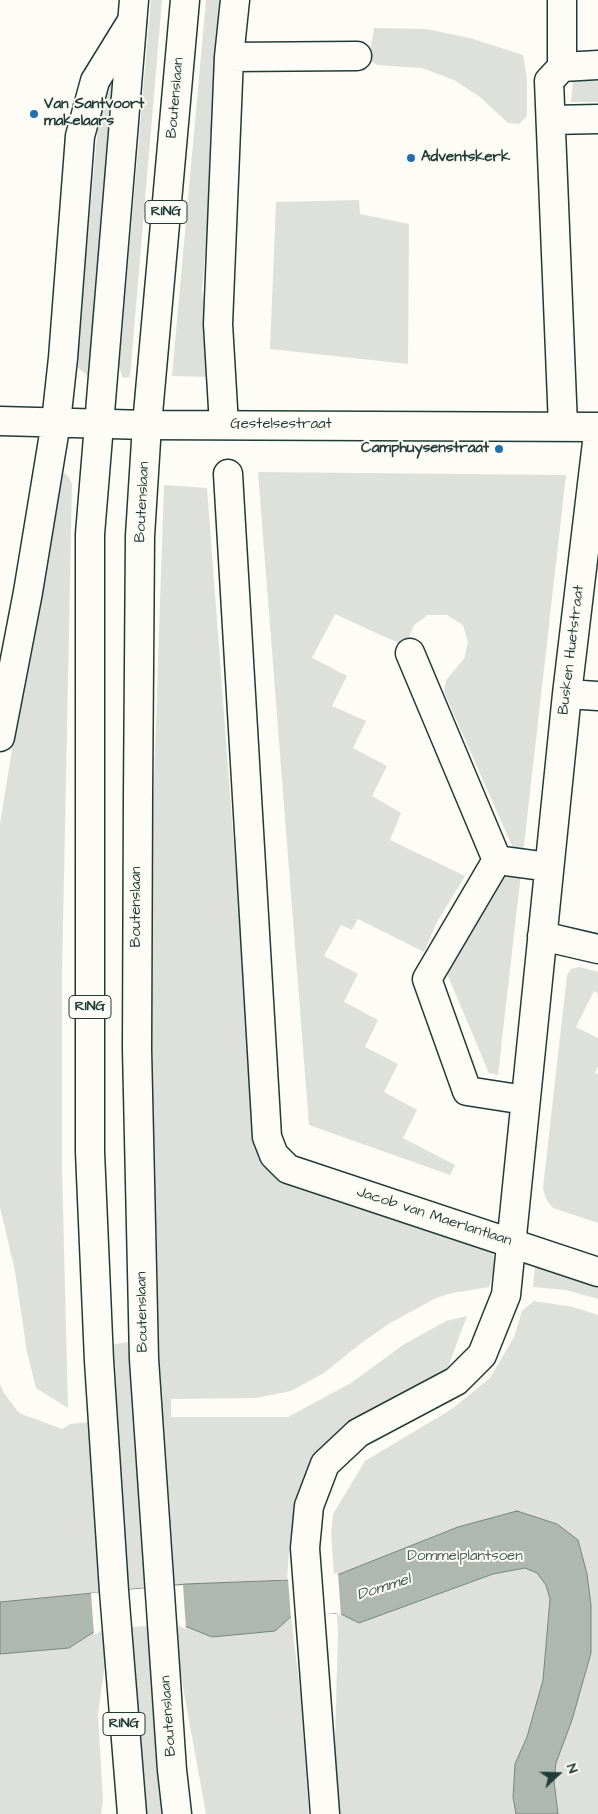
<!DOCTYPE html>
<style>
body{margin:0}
#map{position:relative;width:598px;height:1814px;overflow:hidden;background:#fdfcf7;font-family:"Architects Daughter",sans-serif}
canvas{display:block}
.north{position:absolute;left:533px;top:1749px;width:50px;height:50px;-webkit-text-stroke:4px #fdfcf7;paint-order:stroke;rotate:69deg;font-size:14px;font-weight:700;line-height:20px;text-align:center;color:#1f3d34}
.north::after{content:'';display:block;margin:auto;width:18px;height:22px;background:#1f3d34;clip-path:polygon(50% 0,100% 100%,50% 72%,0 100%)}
</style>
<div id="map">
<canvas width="598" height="1814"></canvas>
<div class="north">N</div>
</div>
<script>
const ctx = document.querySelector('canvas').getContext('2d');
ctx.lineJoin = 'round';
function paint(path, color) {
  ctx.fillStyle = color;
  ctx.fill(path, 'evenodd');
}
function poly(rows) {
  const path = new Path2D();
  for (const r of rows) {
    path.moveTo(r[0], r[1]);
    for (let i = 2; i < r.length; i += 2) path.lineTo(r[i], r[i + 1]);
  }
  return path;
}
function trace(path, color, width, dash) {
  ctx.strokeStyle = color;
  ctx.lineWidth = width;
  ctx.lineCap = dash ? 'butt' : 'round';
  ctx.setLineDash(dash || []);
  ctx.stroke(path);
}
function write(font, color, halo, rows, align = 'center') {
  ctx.font = font + ' "Architects Daughter",sans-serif';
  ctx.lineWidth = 4;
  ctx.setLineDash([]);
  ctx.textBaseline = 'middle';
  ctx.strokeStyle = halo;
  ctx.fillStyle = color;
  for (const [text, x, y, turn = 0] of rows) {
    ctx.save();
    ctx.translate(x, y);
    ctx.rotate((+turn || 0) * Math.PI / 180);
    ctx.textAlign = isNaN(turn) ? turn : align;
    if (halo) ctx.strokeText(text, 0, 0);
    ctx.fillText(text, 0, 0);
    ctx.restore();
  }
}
paint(poly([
 [151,0,162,0,130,377,123,378,119,367],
 [206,0,226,0,202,290,211,377,172,376],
 [374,28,426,29,470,38,523,55,527,79,527,116,519,124,508,123,480,97,454,80,422,68,377,65,369,59],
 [598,79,598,102,571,102,573,81],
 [107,84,114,87,88,376,76,366,98,125],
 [359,200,360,214,409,224,408,364,270,349,276,202],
 [258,472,566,475,523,854,513,848,444,692,446,680,464,659,468,642,463,625,447,615,428,615,414,625,405,646,335,614,312,658,347,676,332,706,366,721,353,748,387,766,372,796,401,813,390,840,465,876,437,922,424,952,358,919,352,930,341,925,324,956,358,974,344,1002,378,1020,365,1047,398,1064,384,1092,417,1110,403,1138,455,1165,450,1175,309,1125],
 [64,473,68,476,72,484,62,973,62,1169,68,1408,36,1388,27,1352,15,1271,0,1207,0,824,45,544,58,478],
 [164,485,207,488,256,1141,491,1248,496,1264,489,1287,452,1293,436,1298,390,1323,360,1344,324,1373,291,1391,256,1398,171,1399,171,1417,288,1417,351,1383,403,1345,446,1321,467,1316,447,1370,409,1390,331,1442,306,1474,290,1538,287,1579,183,1585,186,1626,274,1631,291,1617,301,1699,309,1814,206,1814,179,1665,160,1417,155,1270,150,900],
 [510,872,521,873,498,1075,489,1073,445,969,457,956,500,877],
 [580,967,598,972,598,993,594,991,576,1027,598,1038,598,1066,595,1073,598,1074,598,1223,553,1208,546,1199,543,1188,567,975,571,969],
 [535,1265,598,1285,598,1299,566,1290,533,1287],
 [534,1301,573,1307,598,1315,598,1814,333,1814,338,1632,331,1532,333,1514,365,1461,452,1409,490,1378,514,1337,522,1311],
 [129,1342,131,1344,167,1814,146,1814,130,1643,112,1347,115,1344],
 [0,1384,4,1393,19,1413,62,1429,70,1424,90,1422,105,1646,105,1663,98,1714,103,1801,101,1814,0,1814,0,1654,69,1648,90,1593,0,1602]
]), '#dde0db');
const water = poly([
 [517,1511,557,1524,578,1540,587,1574,591,1605,591,1653,572,1720,556,1763,554,1781,558,1814,516,1814,513,1797,515,1764,527,1737,543,1680,550,1599,546,1585,537,1573,525,1568,493,1574,359,1623,339,1613,294,1614,275,1631,212,1637,175,1622,103,1626,69,1648,0,1654,0,1602,186,1584,289,1580,337,1575,458,1527,517,1511]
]);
paint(water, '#aeb8b1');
trace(water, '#75877f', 1);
paint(poly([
 [338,1573,341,1616,336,1613,295,1617,291,1619,288,1579],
 [183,1585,186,1629,174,1624,104,1629,94,1635,91,1593]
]), '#fdfcf7');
const minor = poly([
 [562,0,562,67],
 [229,57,357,56],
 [551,120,598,119],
 [0,421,147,425,598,427],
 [224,425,218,324,229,57,235,0],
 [563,426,549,81,562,67,598,65],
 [228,474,267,1137,274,1155,288,1169,598,1272],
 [410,653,497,860],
 [567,694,598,696],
 [0,737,28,592,56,422,63,358,80,136,95,81,132,21],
 [497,860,427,979,467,1091,525,1100],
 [497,860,549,867],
 [542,936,598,949],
 [325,1814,305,1548,309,1506,325,1464,358,1433,456,1381,482,1355,506,1295,567,694,598,434]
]);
const major = poly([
 [132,1814,114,1591,99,1361,90,1152,90,534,134,0],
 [177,1814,172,1770,144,1359,137,1049,138,795,140,536,147,425,185,0]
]);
trace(minor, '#1f3d34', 31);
trace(major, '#1f3d34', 31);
trace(minor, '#fdfcf7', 28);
trace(major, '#fdfcf7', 28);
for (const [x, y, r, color] of [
 [34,114,5,"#1f6fb2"],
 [411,158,5,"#1f6fb2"],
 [499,449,5,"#1f6fb2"]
]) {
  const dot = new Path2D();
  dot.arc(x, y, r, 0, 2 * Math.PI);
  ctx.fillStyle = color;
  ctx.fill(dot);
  trace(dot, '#fdfcf7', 2);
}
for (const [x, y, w] of [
 [166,212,42],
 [90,1007,42],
 [124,1724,42]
]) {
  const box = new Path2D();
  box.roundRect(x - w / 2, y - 11.5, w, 23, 4);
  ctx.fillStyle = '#fdfcf7';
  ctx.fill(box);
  trace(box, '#1f3d34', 1);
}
write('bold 14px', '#1f3d34', null, [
 ["RING",166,212],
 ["RING",90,1007],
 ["RING",124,1724]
]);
write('15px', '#1f3d34', '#fdfcf7', [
 ["Boutenslaan",176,98,-85],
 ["Gestelsestraat",281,425],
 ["Boutenslaan",143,502,-87],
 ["Busken Huetstraat",572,650,-83],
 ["Boutenslaan",137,907,-90],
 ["Jacob van Maerlantlaan",434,1217,18],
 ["Boutenslaan",143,1312,-91],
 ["Boutenslaan",169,1716,-94]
]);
write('bold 15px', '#1f3d34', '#fdfcf7', [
 ["Van Santvoort",44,105],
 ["makelaars",44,122],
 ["Adventskerk",421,158],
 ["Camphuysenstraat",489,449,"right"]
], 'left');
write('15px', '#455e55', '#fdfcf7', [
 ["Dommelplantsoen",465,1557]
]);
write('italic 16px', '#435c53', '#fdfcf7', [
 ["Dommel",384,1588,-18]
]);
</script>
